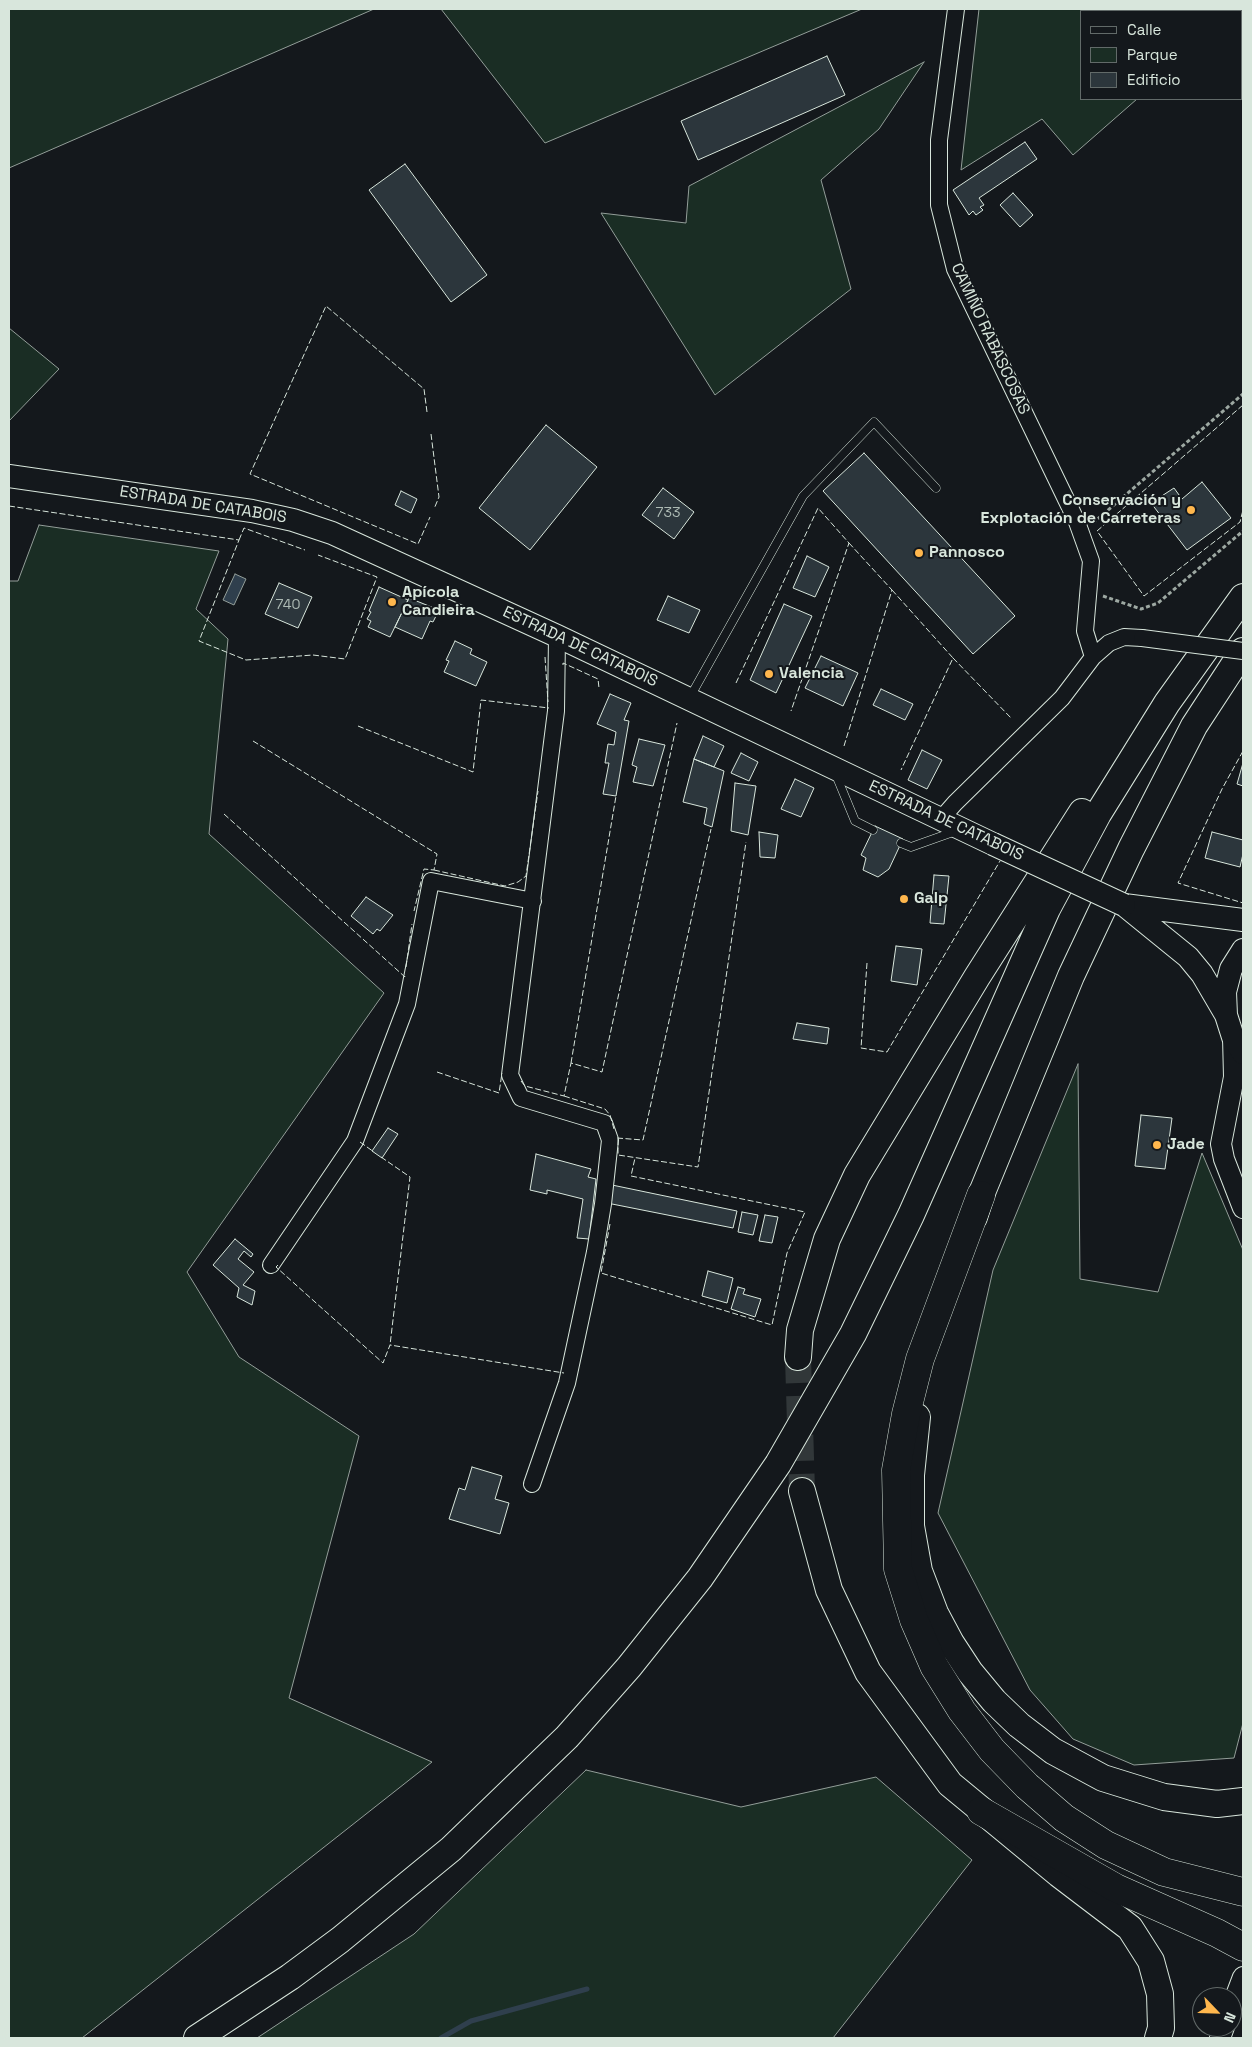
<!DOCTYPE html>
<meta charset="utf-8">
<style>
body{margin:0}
#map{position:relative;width:1252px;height:2047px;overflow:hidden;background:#14181c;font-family:"Space Grotesk",sans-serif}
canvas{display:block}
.frame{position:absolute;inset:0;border:10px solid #d8e6dc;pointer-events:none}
.legend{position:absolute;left:1080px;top:10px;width:162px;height:90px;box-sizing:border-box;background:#14181c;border:1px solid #626a69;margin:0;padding:6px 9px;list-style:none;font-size:15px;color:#d8e6dc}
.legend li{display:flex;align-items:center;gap:10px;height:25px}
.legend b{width:25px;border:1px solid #626a69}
.north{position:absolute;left:1192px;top:1987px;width:50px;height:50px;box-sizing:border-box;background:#14181c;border:1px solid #626a69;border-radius:50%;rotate:114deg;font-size:14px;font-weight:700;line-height:20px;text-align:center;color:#d8e6dc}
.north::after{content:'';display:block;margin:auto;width:18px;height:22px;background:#ffb74d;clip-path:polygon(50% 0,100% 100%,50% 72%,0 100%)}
</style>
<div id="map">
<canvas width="1252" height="2047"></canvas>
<div class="frame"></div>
<ul class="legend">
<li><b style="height:6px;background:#14181c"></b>Calle</li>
<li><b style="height:14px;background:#1a2d24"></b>Parque</li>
<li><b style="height:14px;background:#2c363c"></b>Edificio</li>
</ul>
<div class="north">N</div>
</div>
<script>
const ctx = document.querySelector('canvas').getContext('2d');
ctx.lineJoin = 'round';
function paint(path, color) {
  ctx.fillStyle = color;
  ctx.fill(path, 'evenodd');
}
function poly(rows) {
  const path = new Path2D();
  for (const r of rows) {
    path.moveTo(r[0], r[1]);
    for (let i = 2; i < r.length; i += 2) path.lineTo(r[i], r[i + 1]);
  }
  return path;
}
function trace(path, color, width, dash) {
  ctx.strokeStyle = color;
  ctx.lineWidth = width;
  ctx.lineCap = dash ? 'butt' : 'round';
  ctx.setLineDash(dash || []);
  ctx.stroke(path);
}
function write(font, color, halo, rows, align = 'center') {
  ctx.font = font + ' "Space Grotesk",sans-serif';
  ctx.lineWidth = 4;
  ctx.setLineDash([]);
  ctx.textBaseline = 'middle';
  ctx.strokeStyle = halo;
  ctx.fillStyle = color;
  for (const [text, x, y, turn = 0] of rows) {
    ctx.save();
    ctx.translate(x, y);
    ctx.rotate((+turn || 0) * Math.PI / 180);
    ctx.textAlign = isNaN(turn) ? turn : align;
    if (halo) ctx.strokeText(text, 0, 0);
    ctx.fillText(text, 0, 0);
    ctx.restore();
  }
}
const green = poly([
 [9,9,374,9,9,168,9,9],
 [441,9,862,9,545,143,441,9],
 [979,9,1243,9,1243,29,1241,30,1241,11,1081,11,1081,99,1137,99,1073,155,1042,119,961,170,979,9],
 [924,62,879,129,821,180,851,289,715,395,601,213,686,223,689,186,924,62],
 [9,328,59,369,9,421,9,328],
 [39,525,219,551,196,609,228,639,209,834,384,993,187,1272,239,1357,359,1436,289,1698,432,1762,82,2038,9,2038,9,581,18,581,39,525],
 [1078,1064,1080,1279,1158,1292,1202,1153,1243,1250,1243,1723,1234,1758,1134,1765,1073,1739,1030,1690,938,1513,993,1270,1078,1064],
 [586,1770,741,1807,876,1777,972,1860,833,2038,257,2038,414,1934,586,1770]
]);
paint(green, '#1a2d24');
trace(green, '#939e99', 1);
const water = poly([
 [235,574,246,579,234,605,223,600,235,574]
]);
paint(water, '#2f3f4d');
trace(water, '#939e99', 1);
trace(poly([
 [441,2038,471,2021,587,1989]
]), '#2f3f4d', 5);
const building = poly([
 [827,56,845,95,698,160,681,121,827,56],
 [1025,142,1037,159,979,198,984,205,980,207,983,210,976,215,973,211,969,215,953,190,1025,142],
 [405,164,487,275,451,302,369,190,405,164],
 [1013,193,1033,215,1020,227,1000,205,1013,193],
 [546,425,597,467,530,550,479,508,546,425],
 [864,453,1015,616,973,654,823,491,864,453],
 [1202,482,1231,518,1187,550,1151,503,1174,488,1182,499,1202,482],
 [663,488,694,512,674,539,642,515,663,488],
 [401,491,417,499,411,513,395,505,401,491],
 [807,556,829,567,815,597,793,588,807,556],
 [279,583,312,597,298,628,265,614,279,583],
 [379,587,408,600,390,637,368,627,371,621,367,619,371,612,369,611,379,587],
 [668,596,700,610,689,633,657,620,668,596],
 [409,598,439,610,433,622,430,621,422,639,395,627,409,598],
 [784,604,812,616,776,693,750,680,784,604],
 [455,641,472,649,470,654,487,662,476,686,444,672,449,661,446,660,455,641],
 [821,656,858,673,843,706,805,688,821,656],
 [881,689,913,704,905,720,873,705,881,689],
 [610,694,631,703,624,720,629,721,616,796,603,794,609,763,605,763,608,744,614,745,616,732,597,724,610,694],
 [703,736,724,746,714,767,694,759,703,736],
 [639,739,665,745,653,786,633,782,637,767,632,765,639,739],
 [922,750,942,760,927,789,908,780,922,750],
 [741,753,758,762,749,781,731,773,741,753],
 [694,759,724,771,712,827,704,824,707,808,683,802,694,759],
 [1243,763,1243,786,1237,784,1243,763],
 [795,779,814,788,801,817,781,809,795,779],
 [735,783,756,786,748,835,731,831,735,783],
 [875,826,903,839,889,869,878,877,863,870,866,858,861,855,875,826],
 [759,832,778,835,775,858,760,857,759,832],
 [1212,832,1243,840,1243,854,1240,867,1205,858,1212,832],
 [934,875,949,876,944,924,930,923,934,875],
 [366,897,393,915,380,931,377,929,373,934,351,916,366,897],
 [896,946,922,949,917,985,891,981,896,946],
 [797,1023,829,1028,827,1044,793,1039,797,1023],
 [1141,1115,1172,1118,1165,1169,1135,1166,1141,1115],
 [388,1128,398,1134,382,1158,372,1151,388,1128],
 [536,1154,591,1169,588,1177,596,1179,589,1239,577,1238,583,1199,547,1190,547,1194,530,1190,536,1154],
 [612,1185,737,1211,733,1228,607,1203,612,1185],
 [742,1212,758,1215,753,1235,738,1232,742,1212],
 [765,1215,778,1217,772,1243,759,1241,765,1215],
 [235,1239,253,1254,251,1257,244,1251,238,1259,254,1272,243,1285,255,1291,252,1305,237,1297,239,1288,213,1265,235,1239],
 [708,1271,733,1278,727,1303,702,1296,708,1271],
 [738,1287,745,1289,743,1294,761,1299,755,1317,731,1309,738,1287],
 [472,1467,502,1476,495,1499,509,1503,500,1534,449,1519,459,1488,465,1490,472,1467]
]);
paint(building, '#2c363c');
trace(building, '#d8e6dc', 1);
trace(poly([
 [798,1357,802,1491]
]), '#313739', 26, [26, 13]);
const service = poly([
 [690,697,803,496,874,422,936,488],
 [836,775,855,821,873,830],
 [901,843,911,847,956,831]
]);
const minor = poly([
 [956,9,939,140,939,205,955,269,1077,522,1091,561,1085,631,1093,657],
 [941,819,955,803,1062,698,1093,657,1109,643,1124,637,1142,638],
 [271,1265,355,1141,407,1004,431,881,533,901],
 [532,1484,567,1383,595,1252,603,1204,610,1140,604,1123,521,1098,510,1075,556,711,557,636]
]);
const tertiary = poly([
 [1233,1037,1234,1077,1221,1144,1224,1159,1243,1208],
 [1232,2006,1243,1977],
 [1220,2038,1224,2027]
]);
const secondary = poly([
 [9,476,252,511,293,520,332,533,557,636,993,844],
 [1124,905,1188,957,1202,974,1226,1015],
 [1124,905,1243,920],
 [1243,950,1231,969,1225,992,1226,1015,1233,1037,1243,1053]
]);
const trunk = poly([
 [974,1217,981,1195,1071,976,1131,849,1194,726,1243,651],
 [798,1357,800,1330,827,1239,857,1175,977,977,1082,812],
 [917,1417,911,1475,911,1526,919,1571,935,1613,951,1643,970,1672,994,1701,1019,1725,1053,1751,1103,1778,1164,1797,1217,1804,1243,1801],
 [802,1491,829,1590,868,1672,950,1784,1059,1874,1130,1928,1151,1961,1160,1994,1161,2028,1158,2038],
 [197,2038,290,1977,340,1940,451,1849,567,1737,629,1667,700,1578,778,1464,853,1334,911,1215,1047,909,1098,814,1167,703,1243,597]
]);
const motorway = poly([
 [981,1195,920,1359,906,1414,896,1470,898,1569,914,1620,934,1666,962,1711,992,1750,1027,1786,1064,1818,1106,1845,1164,1872,1243,1892],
 [981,1811,1116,1888,1217,1933,1243,1947]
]);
trace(service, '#d8e6dc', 9);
trace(minor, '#d8e6dc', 18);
trace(tertiary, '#d8e6dc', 22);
trace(secondary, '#d8e6dc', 24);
trace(trunk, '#d8e6dc', 28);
trace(motorway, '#d8e6dc', 29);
trace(poly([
 [1093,523,1243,394],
 [1103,596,1141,609,1158,603,1243,531]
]), '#9da8a2', 3, [4, 2.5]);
trace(service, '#14181c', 8);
trace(minor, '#14181c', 16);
trace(tertiary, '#14181c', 20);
trace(secondary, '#14181c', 22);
trace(trunk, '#14181c', 26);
trace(motorway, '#14181c', 28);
const minorBridge = poly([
 [1142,638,1243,651]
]);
const secondaryBridge = poly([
 [993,844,1124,905]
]);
trace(minorBridge, '#d8e6dc', 18, []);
trace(secondaryBridge, '#d8e6dc', 24, []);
trace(minorBridge, '#14181c', 16);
trace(secondaryBridge, '#14181c', 22);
trace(poly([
 [1243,405,1097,531,1144,596,1240,522,1243,510],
 [427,412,424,389,326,306,250,474,418,544,430,517],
 [431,434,439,497,434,509],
 [9,506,239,540,199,641,246,660,313,655,345,659,377,577,318,555],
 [239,540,244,528,305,550],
 [892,590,953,658,901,770],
 [545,657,548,702],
 [953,658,1012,719],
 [563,665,563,663,598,679,599,688],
 [736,683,818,508,849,543,791,711],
 [358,726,473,772,481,700,549,708],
 [253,741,437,854,434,870,424,869,414,911],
 [844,746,892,590,849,543],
 [1243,751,1222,789,1178,883,1243,903],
 [224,814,405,977,405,974],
 [434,870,505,886,518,882,526,876,538,791],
 [867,963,861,1048,887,1052,1000,861],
 [406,967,412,924],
 [571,1063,616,796],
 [437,1072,499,1093,502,1073],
 [521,1081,525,1086,564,1096,571,1063,602,1072,677,723],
 [564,1096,605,1109,610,1115,614,1129],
 [617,1138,643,1140,711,829],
 [618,1139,618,1155,698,1167,746,842],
 [360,1142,374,1152],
 [381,1157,410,1177,390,1345],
 [610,1224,601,1273,772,1325,787,1253,805,1212,631,1176,635,1158],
 [278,1265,276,1267,383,1363,390,1345,564,1373]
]), '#d8e6dc', 1, [6, 2.5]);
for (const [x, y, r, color] of [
 [1191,510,5,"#ffb74d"],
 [919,553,5,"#ffb74d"],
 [392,602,5,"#ffb74d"],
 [769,674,5,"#ffb74d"],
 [904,899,5,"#ffb74d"],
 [1157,1145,5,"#ffb74d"]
]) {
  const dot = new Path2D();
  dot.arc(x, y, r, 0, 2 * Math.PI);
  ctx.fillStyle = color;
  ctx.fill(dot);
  trace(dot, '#14181c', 2);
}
write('14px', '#adbab4', null, [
 ["733",668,513],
 ["740",288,605]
]);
write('16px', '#d8e6dc', '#14181c', [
 ["CAMIÑO RABASCOSAS",990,339,65],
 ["ESTRADA DE CATABOIS",203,505,9],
 ["ESTRADA DE CATABOIS",580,647,25],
 ["ESTRADA DE CATABOIS",946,821,25]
]);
write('bold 16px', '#d8e6dc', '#14181c', [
 ["Conservación y",1181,501,"right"],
 ["Explotación de Carreteras",1181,519,"right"],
 ["Pannosco",929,553],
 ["Apícola",402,593],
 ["Candieira",402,611],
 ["Valencia",779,674],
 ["Galp",914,899],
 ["Jade",1167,1145]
], 'left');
</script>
